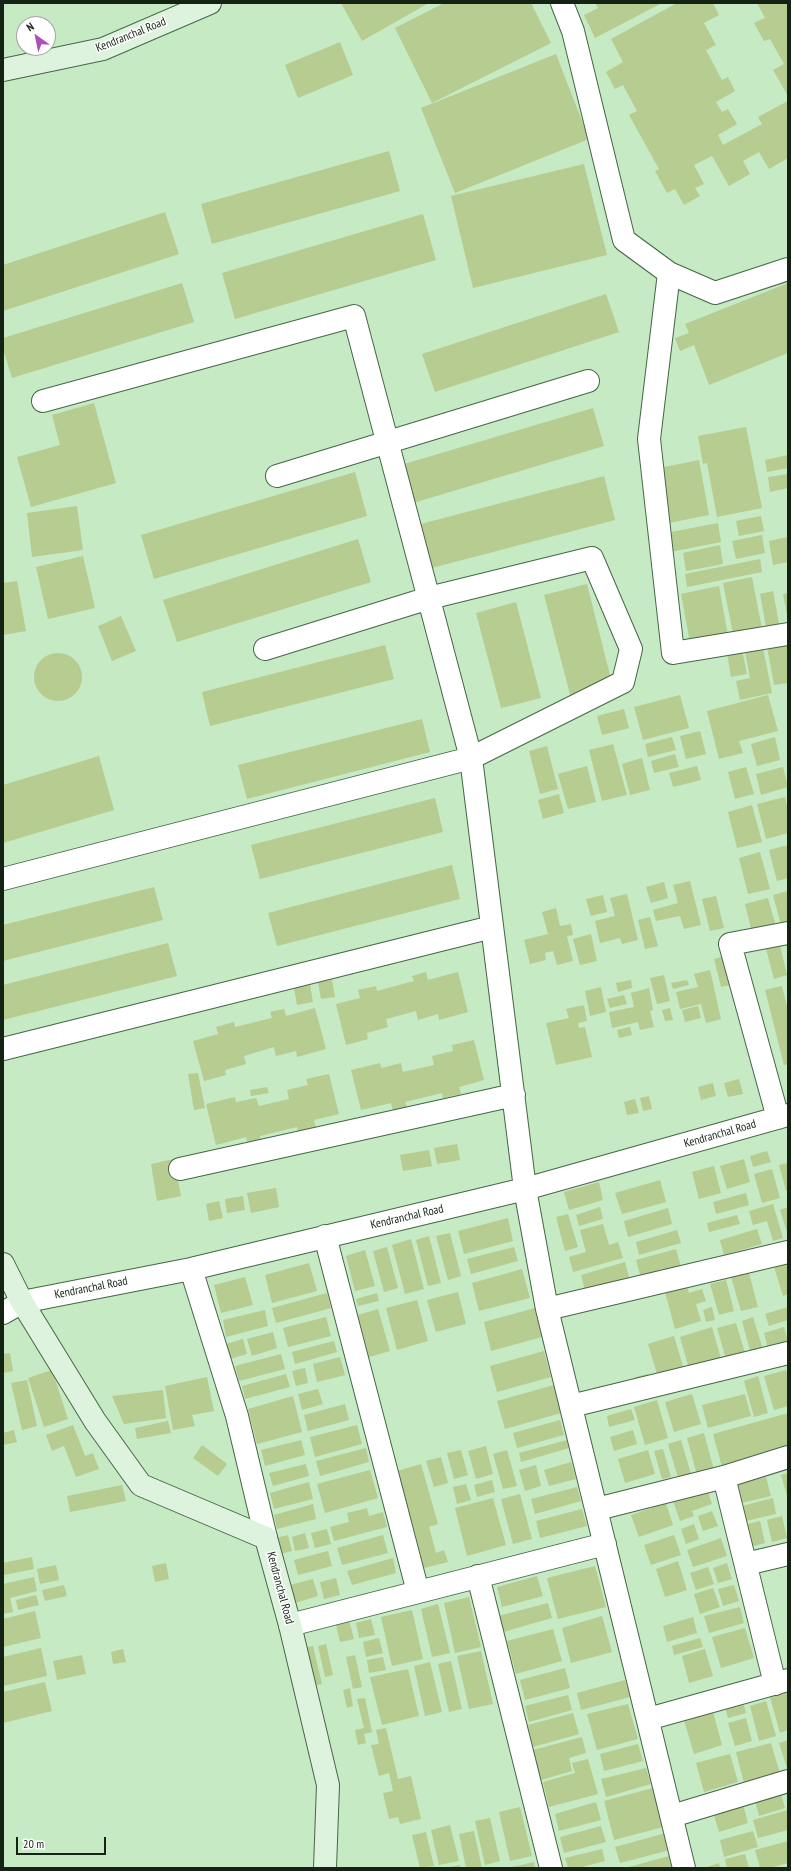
<!DOCTYPE html>
<style>
body{margin:0}
#map{position:relative;width:791px;height:1871px;overflow:hidden;background:#c5eac4;font-family:"PT Sans Narrow",sans-serif}
canvas{display:block}
.frame{position:absolute;inset:0;border:4px solid #152315;pointer-events:none}
.north{position:absolute;left:16px;top:16px;width:40px;height:40px;box-sizing:border-box;background:#fff;border:1px solid #a1a7a1;border-radius:50%;rotate:327deg;font-size:11px;font-weight:700;line-height:16px;text-align:center;color:#152315}
.north::after{content:'';display:block;margin:auto;width:14px;height:18px;background:#ae4eb6;clip-path:polygon(50% 0,100% 100%,50% 72%,0 100%)}
.scale{position:absolute;left:16px;top:1837px;width:90px;height:18px;box-sizing:border-box;border:2px solid #152315;border-top:0;padding-left:5px;font-size:12px;line-height:14px;white-space:nowrap;color:#152315;-webkit-text-stroke:3px #fff;paint-order:stroke}
</style>
<div id="map">
<canvas width="791" height="1871"></canvas>
<div class="frame"></div>
<div class="north">N</div>
<div class="scale">20 m</div>
</div>
<script>
const ctx = document.querySelector('canvas').getContext('2d');
ctx.lineJoin = 'round';
function paint(path, color) {
  ctx.fillStyle = color;
  ctx.fill(path, 'evenodd');
}
function poly(rows) {
  const path = new Path2D();
  for (const r of rows) {
    if (r.length === 3) {
      path.moveTo(r[0] + r[2], r[1]);
      path.arc(r[0], r[1], r[2], 0, 2 * Math.PI);
      continue;
    }
    path.moveTo(r[0], r[1]);
    for (let i = 2; i < r.length; i += 2) path.lineTo(r[i], r[i + 1]);
  }
  return path;
}
function trace(path, color, width, dash) {
  ctx.strokeStyle = color;
  ctx.lineWidth = width;
  ctx.lineCap = dash ? 'butt' : 'round';
  ctx.setLineDash(dash || []);
  ctx.stroke(path);
}
function write(font, color, halo, rows, align = 'center') {
  ctx.font = font + ' "PT Sans Narrow",sans-serif';
  ctx.lineWidth = 3;
  ctx.setLineDash([]);
  ctx.textBaseline = 'middle';
  ctx.strokeStyle = halo;
  ctx.fillStyle = color;
  for (const [text, x, y, turn = 0] of rows) {
    ctx.save();
    ctx.translate(x, y);
    ctx.rotate((+turn || 0) * Math.PI / 180);
    ctx.textAlign = isNaN(turn) ? turn : align;
    if (halo) ctx.strokeText(text, 0, 0);
    ctx.fillText(text, 0, 0);
    ctx.restore();
  }
}
paint(poly([
 [341,3,427,3,427,4,362,41],
 [444,3,531,3,551,43,432,103,395,28],
 [595,3,662,3,595,38,584,15,598,8],
 [677,3,713,3,719,15,704,23,716,45,706,50,722,80,728,77,735,91,716,102,722,112,728,109,737,124,718,135,723,145,762,124,758,117,788,101,788,158,769,169,759,152,743,161,750,174,729,186,712,156,694,165,704,184,695,188,700,196,684,205,675,189,667,193,655,171,659,169,629,115,637,111,623,85,615,89,606,72,623,62,611,39],
 [757,3,788,3,788,96,773,70,784,64,770,39,764,41,754,23,765,18],
 [340,42,353,75,298,98,285,65],
 [556,54,589,139,455,193,421,108],
 [389,151,400,191,212,244,201,204],
 [584,164,607,255,473,288,451,196],
 [165,212,179,254,3,311,3,265],
 [423,214,436,260,235,319,222,273],
 [182,283,194,322,12,378,3,349,3,338],
 [788,283,788,353,709,385,694,345,680,351,675,338,689,333,685,324],
 [606,294,619,332,435,392,422,354],
 [94,403,116,483,31,507,17,457,60,445,52,415],
 [593,408,604,446,413,503,401,465],
 [746,427,762,508,717,517,707,463,703,464,698,436],
 [788,455,788,468,767,472,765,460],
 [699,460,709,515,669,523,659,468],
 [355,472,367,516,154,579,141,535],
 [788,474,788,488,770,492,768,477],
 [604,476,615,520,428,569,417,525],
 [77,506,83,550,32,557,27,513],
 [761,516,764,531,739,536,736,521],
 [718,523,721,542,670,552,666,533],
 [762,535,765,553,736,559,732,541],
 [788,537,788,562,773,565,769,541],
 [358,539,371,582,177,642,163,600],
 [720,545,723,564,686,571,683,553],
 [83,556,95,608,48,619,36,567],
 [760,559,762,572,687,587,685,574],
 [752,577,763,634,734,639,723,583],
 [17,581,26,631,3,635,3,583],
 [587,584,613,687,571,698,544,595],
 [719,586,729,641,691,648,681,594],
 [773,591,779,624,766,627,760,594],
 [788,593,788,615,787,615,783,594],
 [516,602,541,698,501,708,476,613],
 [121,616,136,651,112,661,98,626],
 [762,643,772,693,740,700,736,681,750,678,744,646],
 [788,643,788,683,774,685,767,647],
 [385,645,394,679,210,726,202,692],
 [742,650,747,674,731,677,727,653],
 [58,677,24],
 [680,695,689,728,643,740,634,707],
 [768,695,778,731,739,741,743,753,719,759,707,711],
 [624,709,629,728,602,735,597,716],
 [422,719,430,752,247,799,238,765],
 [700,731,706,754,686,759,680,736],
 [672,737,676,750,648,757,645,744],
 [775,737,780,760,757,766,751,744],
 [613,744,627,795,602,801,589,750],
 [547,746,558,789,540,794,529,751],
 [675,754,679,767,654,773,651,761],
 [99,756,114,810,3,843,3,785],
 [642,758,650,790,630,795,622,764],
 [587,766,596,802,568,809,558,774],
 [697,766,701,780,673,787,669,773],
 [746,767,754,794,735,799,728,772],
 [783,767,788,787,761,795,756,774],
 [559,794,564,813,543,819,538,800],
 [785,797,788,810,788,833,766,839,757,804],
 [435,798,443,832,260,879,251,845],
 [752,805,762,842,737,848,728,812],
 [788,845,788,878,777,881,769,850],
 [760,852,770,889,748,894,739,858],
 [452,865,460,899,277,946,268,913],
 [690,881,701,925,684,929,680,916,656,921,653,910,678,903,673,885],
 [664,882,668,898,651,903,646,887],
 [154,887,163,920,3,961,3,925],
 [788,891,788,927,782,929,773,895],
 [627,894,638,940,622,944,620,938,600,943,595,921,615,916,610,898],
 [603,895,607,912,591,916,586,899],
 [716,896,724,928,710,931,702,899],
 [768,898,777,930,753,936,745,904],
 [556,908,560,926,571,924,573,935,567,936,573,961,557,965,553,951,545,953,546,960,530,964,524,940,548,934,542,912],
 [650,917,658,946,645,949,638,920],
 [591,934,597,961,580,965,573,939],
 [779,941,787,975,774,979,765,945],
 [168,943,177,976,3,1020,3,985],
 [728,955,735,984,721,987,714,959],
 [710,970,721,1019,706,1023,701,1004,680,1009,676,992,698,987,694,974],
 [426,972,428,980,458,972,468,1012,439,1020,438,1014,418,1020,416,1011,386,1019,388,1027,367,1033,368,1039,346,1045,336,1004,360,998,358,990,376,986,377,991,414,981,412,976],
 [664,975,670,1001,657,1004,650,978],
 [332,980,335,997,321,999,318,982],
 [631,980,632,988,618,992,616,983],
 [687,980,689,985,673,989,671,983],
 [310,985,313,1002,297,1005,294,988],
 [782,986,788,1011,788,1064,784,1065,765,990],
 [601,987,606,1012,590,1016,585,991],
 [649,988,653,1010,650,1011,654,1027,640,1030,638,1022,612,1028,609,1012,634,1007,631,993],
 [624,995,627,1004,610,1008,607,999],
 [584,1005,587,1021,578,1023,579,1028,585,1027,592,1057,556,1065,546,1023,569,1018,566,1009],
 [698,1006,701,1018,685,1022,682,1010],
 [315,1008,326,1049,297,1057,296,1051,276,1056,274,1047,244,1056,246,1064,225,1070,226,1075,204,1081,193,1041,218,1034,216,1027,234,1022,235,1027,272,1018,270,1012,284,1009,286,1016],
 [670,1008,673,1020,665,1021,662,1010],
 [630,1027,632,1035,619,1038,617,1030],
 [474,1040,484,1080,459,1087,461,1094,443,1098,442,1093,405,1102,407,1107,393,1111,391,1103,361,1110,351,1070,380,1063,381,1068,401,1063,403,1072,434,1065,432,1056,453,1051,452,1045],
 [198,1073,205,1108,194,1110,188,1074],
 [329,1074,339,1114,314,1120,316,1128,298,1132,297,1127,260,1136,261,1141,248,1144,246,1137,216,1145,206,1104,235,1097,236,1102,256,1098,259,1106,289,1099,287,1090,308,1085,306,1079],
 [739,1079,743,1094,728,1097,724,1083],
 [713,1083,716,1096,701,1100,698,1087],
 [267,1087,269,1093,251,1096,250,1090],
 [649,1096,652,1109,643,1111,640,1098],
 [635,1099,639,1113,627,1115,624,1102],
 [457,1144,460,1160,437,1164,434,1148],
 [429,1150,432,1166,403,1171,400,1155],
 [767,1151,771,1162,753,1167,750,1156],
 [174,1159,181,1196,157,1201,151,1164],
 [744,1159,750,1182,727,1189,720,1166],
 [788,1163,788,1190,786,1191,779,1165],
 [714,1166,721,1193,699,1199,692,1172],
 [772,1169,780,1198,762,1203,754,1174],
 [660,1180,666,1202,622,1214,615,1193],
 [599,1182,603,1200,569,1210,564,1192],
 [276,1188,279,1207,251,1213,247,1193],
 [746,1193,749,1205,716,1214,713,1202],
 [243,1196,245,1210,227,1213,225,1199],
 [219,1201,223,1218,209,1221,206,1204],
 [773,1204,783,1238,773,1241,767,1221,753,1225,749,1211],
 [600,1207,603,1219,579,1226,576,1215],
 [788,1207,788,1235,780,1210],
 [668,1208,672,1224,628,1237,624,1221],
 [568,1214,578,1247,565,1251,556,1217],
 [737,1215,740,1224,709,1232,707,1223],
 [508,1218,513,1241,464,1254,458,1231],
 [603,1224,609,1245,618,1242,623,1258,573,1272,569,1257,586,1252,580,1230],
 [757,1229,762,1244,724,1255,720,1240],
 [677,1230,681,1243,639,1255,636,1242],
 [450,1233,461,1276,448,1280,436,1236],
 [429,1236,441,1283,428,1286,416,1240],
 [411,1239,424,1289,405,1294,392,1245],
 [387,1247,398,1288,384,1292,373,1251],
 [514,1247,518,1261,471,1274,467,1259],
 [676,1249,681,1267,641,1279,636,1260],
 [365,1250,375,1286,355,1291,346,1256],
 [625,1262,630,1281,586,1294,581,1275],
 [309,1263,317,1291,272,1303,265,1275],
 [787,1263,788,1294,783,1296,774,1267],
 [522,1269,530,1298,479,1311,472,1283],
 [749,1273,758,1307,741,1311,731,1277],
 [245,1277,253,1305,221,1313,214,1285],
 [726,1280,734,1311,719,1315,710,1284],
 [687,1286,689,1293,702,1289,706,1301,696,1304,701,1321,675,1329,665,1292],
 [458,1292,466,1324,436,1332,427,1300],
 [327,1293,331,1308,276,1323,272,1308],
 [377,1293,379,1301,358,1306,356,1299],
 [417,1300,428,1341,397,1350,386,1308],
 [712,1307,715,1320,706,1322,703,1310],
 [788,1307,788,1320,769,1326,765,1314],
 [535,1308,542,1337,491,1351,484,1322],
 [378,1309,390,1351,369,1357,358,1315],
 [265,1310,268,1326,226,1337,223,1320],
 [326,1317,331,1336,288,1347,283,1328],
 [753,1317,763,1350,751,1354,742,1321],
 [736,1323,745,1353,726,1359,717,1328],
 [712,1327,721,1359,689,1369,680,1337],
 [784,1327,788,1342,768,1348,764,1333],
 [273,1332,277,1348,252,1356,247,1339],
 [674,1336,684,1370,658,1377,648,1344],
 [243,1339,247,1354,230,1359,226,1344],
 [334,1341,337,1352,295,1364,292,1352],
 [544,1351,551,1377,497,1392,490,1366],
 [10,1353,13,1371,3,1373,3,1354],
 [281,1354,285,1369,239,1381,235,1366],
 [340,1357,345,1375,317,1382,313,1364],
 [305,1368,308,1383,296,1386,292,1371],
 [52,1370,68,1419,44,1427,28,1378],
 [786,1370,788,1376,788,1406,774,1410,764,1376],
 [286,1374,290,1387,245,1399,242,1386],
 [648,1374,650,1383,637,1386,635,1377],
 [758,1376,768,1413,754,1417,744,1381],
 [207,1377,214,1411,192,1415,195,1426,173,1430,165,1386],
 [27,1380,37,1426,22,1430,11,1383],
 [554,1385,561,1413,505,1429,497,1401],
 [318,1389,323,1404,302,1410,298,1394],
 [163,1390,166,1418,124,1424,112,1396],
 [692,1394,701,1424,674,1432,665,1402],
 [745,1394,751,1416,708,1428,702,1405],
 [293,1396,302,1432,257,1444,248,1409],
 [657,1400,668,1438,645,1445,634,1407],
 [345,1404,349,1420,308,1431,304,1415],
 [631,1409,635,1420,609,1427,607,1416],
 [788,1413,788,1448,722,1467,713,1434],
 [560,1420,564,1435,517,1448,513,1433],
 [168,1421,171,1433,137,1439,135,1428],
 [73,1425,85,1456,93,1453,99,1469,76,1477,64,1446,52,1451,46,1435],
 [357,1425,362,1444,315,1457,310,1437],
 [14,1430,17,1442,3,1445,3,1433],
 [633,1430,637,1444,614,1451,610,1437],
 [704,1433,714,1470,697,1475,687,1438],
 [301,1440,305,1455,265,1466,261,1450],
 [567,1440,569,1448,521,1462,519,1453],
 [681,1440,691,1474,678,1478,668,1444],
 [202,1445,227,1464,218,1476,193,1458],
 [486,1446,493,1474,476,1479,468,1451],
 [366,1448,369,1462,320,1476,316,1461],
 [663,1449,671,1477,662,1479,654,1451],
 [461,1450,468,1475,454,1479,447,1453],
 [507,1450,517,1486,503,1489,493,1454],
 [648,1450,655,1474,625,1483,618,1459],
 [441,1457,448,1483,434,1487,426,1461],
 [571,1462,576,1479,549,1486,544,1470],
 [306,1464,309,1476,273,1486,269,1473],
 [421,1464,438,1524,429,1527,436,1553,444,1550,448,1562,424,1568,412,1521,408,1522,397,1471],
 [536,1465,541,1486,525,1491,519,1470],
 [370,1470,378,1498,325,1513,317,1484],
 [788,1473,788,1499,781,1475],
 [766,1477,771,1496,737,1504,732,1485],
 [492,1480,495,1492,477,1497,474,1485],
 [309,1482,313,1499,274,1509,270,1493],
 [466,1484,471,1500,457,1504,453,1487],
 [122,1485,126,1501,70,1512,67,1496],
 [577,1487,581,1501,535,1514,531,1499],
 [707,1489,712,1504,692,1511,694,1516,680,1521,673,1501],
 [520,1494,532,1539,513,1544,501,1499],
 [493,1498,506,1545,467,1556,455,1508],
 [773,1498,776,1514,742,1522,738,1507],
 [666,1503,673,1525,639,1537,631,1515],
 [313,1504,316,1519,277,1529,274,1515],
 [367,1508,369,1516,383,1512,387,1527,334,1541,330,1527,349,1522,347,1513],
 [582,1509,587,1526,540,1538,536,1521],
 [712,1511,718,1526,703,1531,698,1516],
 [782,1516,787,1538,772,1542,767,1520],
 [760,1521,765,1543,746,1548,740,1526],
 [694,1524,699,1539,686,1544,681,1529],
 [327,1529,331,1544,315,1548,311,1533],
 [305,1533,309,1548,295,1551,292,1537],
 [288,1535,292,1551,280,1554,276,1538],
 [383,1535,388,1553,342,1565,337,1548],
 [674,1535,681,1555,651,1565,644,1545],
 [721,1538,727,1556,693,1567,687,1550],
 [328,1551,332,1566,298,1575,294,1560],
 [32,1557,34,1569,4,1575,3,1563],
 [393,1558,396,1573,352,1585,347,1571],
 [678,1561,687,1590,665,1597,656,1569],
 [166,1563,169,1579,155,1582,152,1566],
 [727,1563,732,1579,718,1583,713,1568],
 [56,1565,59,1580,40,1584,37,1569],
 [595,1566,606,1607,558,1619,547,1578],
 [708,1567,714,1584,696,1590,690,1573],
 [537,1576,543,1596,502,1607,497,1587],
 [34,1577,37,1591,10,1598,13,1612,3,1614,3,1584],
 [336,1578,340,1595,324,1599,320,1582],
 [313,1579,318,1596,295,1603,290,1585],
 [64,1585,67,1596,45,1601,42,1590],
 [734,1585,739,1601,723,1606,718,1589],
 [713,1588,720,1607,700,1614,694,1594],
 [36,1595,39,1605,18,1610,16,1600],
 [469,1597,481,1647,455,1653,444,1603],
 [548,1603,552,1618,503,1632,498,1616],
 [438,1604,450,1653,432,1657,421,1609],
 [740,1607,744,1623,709,1633,704,1616],
 [412,1610,423,1659,392,1666,381,1617],
 [35,1611,41,1638,3,1647,3,1619],
 [348,1616,354,1639,340,1642,335,1620],
 [602,1616,612,1652,571,1663,562,1628],
 [693,1617,697,1633,667,1642,663,1626],
 [371,1619,375,1635,359,1638,356,1623],
 [745,1628,754,1658,721,1668,712,1637],
 [553,1629,562,1661,516,1674,507,1641],
 [379,1638,383,1653,366,1657,363,1642],
 [700,1638,703,1647,674,1655,672,1646],
 [326,1644,333,1675,325,1677,318,1646],
 [313,1646,322,1684,312,1686,303,1648],
 [41,1648,47,1676,3,1686,3,1657],
 [123,1649,126,1662,113,1664,111,1652],
 [705,1649,713,1676,689,1683,682,1656],
 [481,1651,493,1704,469,1709,457,1656],
 [82,1655,86,1674,57,1680,53,1661],
 [355,1655,362,1687,353,1689,346,1657],
 [383,1657,386,1670,369,1673,367,1660],
 [451,1661,462,1709,449,1712,438,1664],
 [430,1662,442,1712,425,1716,414,1666],
 [565,1668,570,1688,525,1700,520,1680],
 [408,1669,419,1716,382,1725,370,1677],
 [625,1680,630,1697,581,1710,577,1693],
 [45,1682,52,1711,3,1723,3,1692],
 [350,1688,353,1706,347,1708,343,1690],
 [788,1692,788,1730,780,1733,770,1697],
 [568,1695,572,1710,529,1722,525,1706],
 [365,1698,372,1732,364,1734,366,1743,358,1745,355,1730,364,1728,357,1699],
 [766,1701,776,1736,759,1741,750,1706],
 [743,1702,746,1713,728,1718,725,1707],
 [628,1704,638,1739,597,1750,587,1714],
 [713,1712,722,1745,694,1754,684,1720],
 [573,1713,579,1734,533,1747,528,1725],
 [746,1718,752,1741,735,1746,728,1723],
 [386,1728,398,1779,411,1776,421,1819,400,1824,398,1817,389,1819,383,1793,393,1791,389,1773,379,1776,371,1745,379,1744,376,1730],
 [582,1737,586,1753,569,1758,572,1771,541,1780,533,1750],
 [788,1740,788,1771,779,1743],
 [771,1743,781,1777,745,1787,736,1752],
 [638,1744,643,1761,604,1771,600,1754],
 [730,1754,738,1782,704,1792,696,1763],
 [588,1759,598,1794,549,1807,543,1782,575,1773,572,1763],
 [646,1768,651,1784,606,1797,601,1779],
 [653,1788,658,1808,667,1826,614,1840,604,1801],
 [781,1794,785,1808,759,1816,755,1801],
 [596,1802,601,1820,559,1831,555,1814],
 [743,1804,748,1823,719,1832,713,1812],
 [520,1807,532,1856,510,1861,499,1812],
 [788,1810,788,1830,758,1838,753,1820],
 [490,1818,500,1861,485,1865,475,1821],
 [450,1825,459,1861,439,1865,431,1830],
 [601,1826,606,1842,564,1853,560,1837],
 [474,1831,482,1868,466,1868,459,1834],
 [753,1831,758,1847,724,1857,720,1840],
 [426,1832,434,1866,420,1868,412,1835],
 [666,1833,670,1850,620,1863,615,1847],
 [788,1841,788,1863,770,1868,760,1868,755,1850],
 [602,1849,605,1861,578,1868,568,1868,565,1858],
 [745,1854,749,1868,727,1868,725,1859],
 [669,1856,672,1868,625,1868],
 [534,1862,535,1868,512,1868,512,1867],
 [719,1863,720,1868,704,1868],
 [460,1865,461,1868,450,1868,450,1867]
]), '#b6cc90');
const street = poly([
 [562,3,573,31,624,240,669,273,649,439,673,653,788,634],
 [669,273,715,293,788,269],
 [43,401,354,316,471,758,525,1189,547,1309,684,1868],
 [277,476,588,381],
 [3,879,471,758,623,682,631,649,592,558,429,598,265,649],
 [3,1049,492,927],
 [778,1118,730,944,788,933],
 [180,1169,514,1095],
 [325,1236,418,1592],
 [191,1269,237,1416,266,1538],
 [547,1309,788,1252],
 [3,1313,22,1302,191,1269,525,1189,788,1115],
 [571,1406,788,1353],
 [724,1477,775,1684],
 [597,1509,724,1477,788,1457],
 [746,1564,788,1554],
 [478,1576,551,1868],
 [290,1625,605,1544],
 [648,1719,788,1680],
 [672,1816,788,1781]
]);
const secondary = poly([
 [3,70,103,49,210,3],
 [3,1264,22,1302,95,1421,141,1485,266,1538,290,1625,328,1785,325,1868]
]);
trace(street, '#466646', 24);
trace(secondary, '#466646', 24);
trace(street, '#fff', 22);
trace(secondary, '#def3de', 22);
write('12px', '#152315', '#fff', [
 ["Kendranchal Road",131,35,-22],
 ["Kendranchal Road",720,1134,-16],
 ["Kendranchal Road",407,1217,-13],
 ["Kendranchal Road",91,1288,-11],
 ["Kendranchal Road",280,1588,75]
]);
</script>
